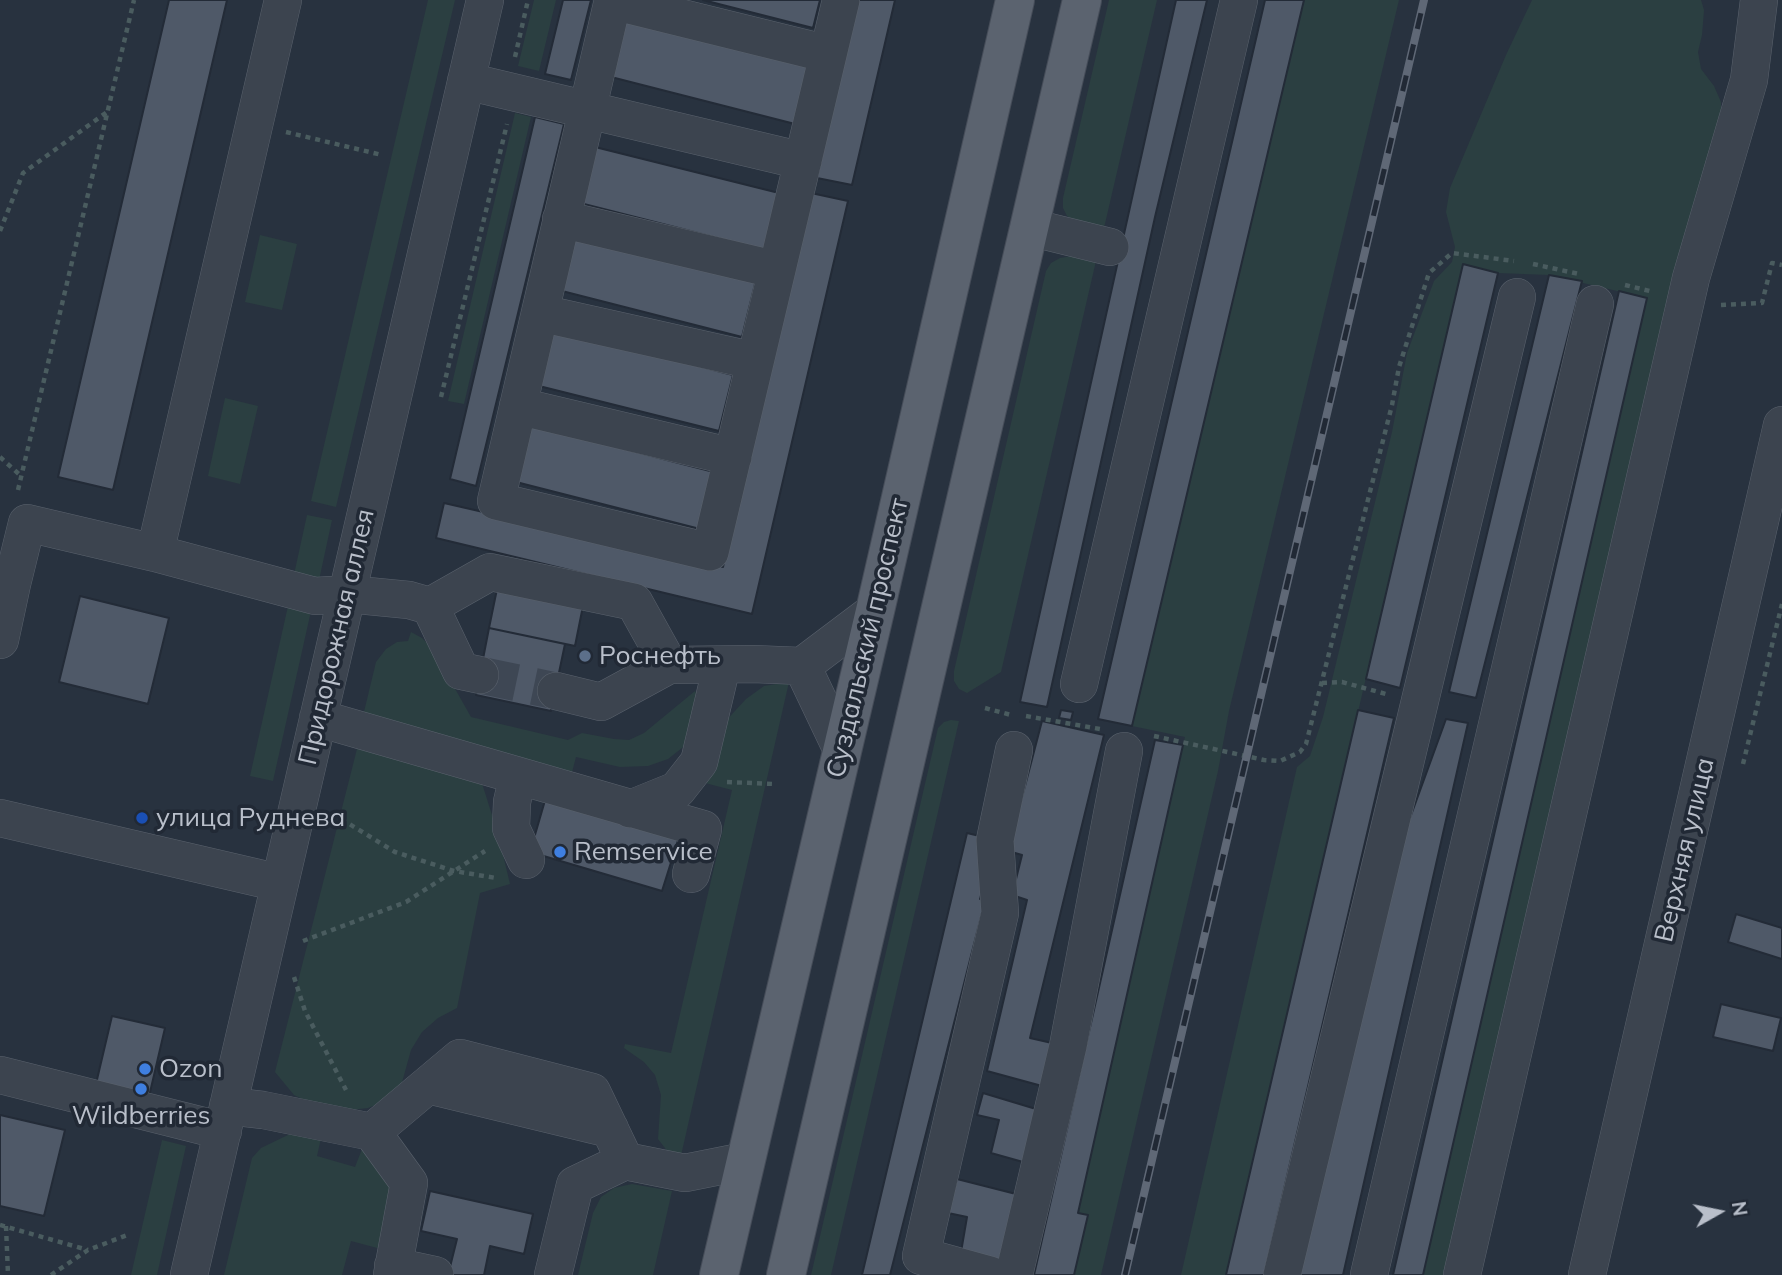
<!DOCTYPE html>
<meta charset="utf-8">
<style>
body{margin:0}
#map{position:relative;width:1782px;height:1275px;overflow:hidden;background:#28323f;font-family:Mulish,sans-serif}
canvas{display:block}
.north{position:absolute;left:1684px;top:1177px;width:70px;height:70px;-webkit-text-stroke:5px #212935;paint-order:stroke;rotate:81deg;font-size:19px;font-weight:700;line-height:28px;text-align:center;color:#b9bfca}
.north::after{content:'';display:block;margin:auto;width:24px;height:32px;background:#b9bfca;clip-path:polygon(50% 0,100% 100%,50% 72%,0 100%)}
</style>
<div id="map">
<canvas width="1782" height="1275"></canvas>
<div class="north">N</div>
</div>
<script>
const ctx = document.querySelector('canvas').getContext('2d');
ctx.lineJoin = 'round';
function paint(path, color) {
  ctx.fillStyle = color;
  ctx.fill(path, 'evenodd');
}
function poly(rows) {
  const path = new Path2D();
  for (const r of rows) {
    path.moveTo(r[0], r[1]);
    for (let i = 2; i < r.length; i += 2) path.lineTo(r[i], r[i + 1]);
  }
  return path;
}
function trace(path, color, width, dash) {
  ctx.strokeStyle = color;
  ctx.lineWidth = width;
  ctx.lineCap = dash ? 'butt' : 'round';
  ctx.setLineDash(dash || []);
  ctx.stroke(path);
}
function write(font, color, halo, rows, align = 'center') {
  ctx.font = font + ' Mulish,sans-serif';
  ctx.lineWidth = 7;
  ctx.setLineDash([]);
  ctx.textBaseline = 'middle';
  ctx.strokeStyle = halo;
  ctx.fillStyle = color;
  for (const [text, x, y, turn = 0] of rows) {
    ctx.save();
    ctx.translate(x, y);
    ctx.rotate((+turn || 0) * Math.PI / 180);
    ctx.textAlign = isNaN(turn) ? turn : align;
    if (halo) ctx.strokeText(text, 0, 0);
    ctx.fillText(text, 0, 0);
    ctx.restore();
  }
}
paint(poly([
 [428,0,455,0,336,507,311,501],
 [534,0,556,0,539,71,518,66],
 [1109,0,1157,0,1104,228,1077,222,1067,216,1063,208,1063,198],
 [1304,0,1399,0,1229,711,1218,771,1101,1275,1074,1275,1088,1215,1078,1213,1185,737,1132,726],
 [1532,0,1701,0,1704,10,1702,35,1698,52,1701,69,1714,86,1721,102,1721,123,1450,1275,1423,1275,1647,298,1549,275,1498,273,1463,264,1226,1275,1181,1275,1297,767,1310,756,1323,717,1392,432,1407,353,1434,281,1452,262,1455,247,1446,212,1450,188,1506,55],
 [515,113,531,117,464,404,448,401],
 [260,235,297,244,282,310,245,302],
 [1072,256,1096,261,1001,672,967,693,959,689,954,681,954,671,1046,271,1051,263,1060,258],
 [225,398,258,406,240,484,208,476],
 [307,515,332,520,318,585,293,579],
 [288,606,311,611,273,781,250,776],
 [411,632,422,638,432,648,471,717,568,740,582,733,614,739,629,740,644,733,695,691,699,700,687,744,668,759,648,766,620,767,576,757,570,780,363,716,376,662,386,649,397,642,408,641],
 [789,682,680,1160,668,1152,658,1139,661,1095,655,1075,644,1062,624,1048,625,1044,671,1053,732,790,705,783,722,725,746,699,764,686],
 [951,720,959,721,831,1275,811,1275,938,728,944,722],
 [359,741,480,777,498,834,510,884,480,893,457,1008,438,1018,422,1032,411,1050,401,1086,386,1101,368,1108,342,1111,317,1106,294,1095,275,1072],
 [290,1134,321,1138,317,1156,355,1167,362,1149,391,1179,381,1249,351,1241,342,1275,224,1275,252,1158,261,1148],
 [162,1140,186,1146,157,1275,131,1275],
 [632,1184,672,1191,653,1275,578,1275,593,1213,601,1197,614,1188]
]), '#2b3f41');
const building = poly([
 [169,0,227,0,113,490,58,477,169,0],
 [563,0,591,0,571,80,545,74,563,0],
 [703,0,820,0,813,28,703,0],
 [856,0,895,0,852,185,817,178,856,0],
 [1176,0,1207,0,1155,217,1047,707,1020,702,1176,0],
 [1265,0,1304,0,1132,726,1098,719,1265,0],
 [625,21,810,67,795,124,611,77,625,21],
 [535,117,564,124,476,486,450,479,535,117],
 [595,147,779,193,765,250,580,203,595,147],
 [811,193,848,201,752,614,436,538,444,503,723,567,811,193],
 [572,234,756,280,742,337,558,290,572,234],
 [1463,264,1498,273,1400,688,1366,679,1463,264],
 [1549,275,1582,281,1476,698,1449,692,1549,275],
 [1619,291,1647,298,1423,1275,1393,1275,1619,291],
 [549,328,733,375,719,431,535,385,549,328],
 [530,425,714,472,700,529,516,482,530,425],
 [497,589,583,606,575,646,489,628,497,589],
 [80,596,169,618,148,704,59,682,80,596],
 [489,628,565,644,551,711,476,695,489,628],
 [1061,710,1073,712,1071,720,1059,718,1061,710],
 [1358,710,1394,718,1264,1275,1226,1275,1358,710],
 [1446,719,1468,723,1343,1275,1295,1275,1382,895,1446,719],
 [1042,721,1104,735,1030,1038,1052,1043,1042,1086,987,1071,1027,900,1012,895,1022,855,1008,851,1042,721],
 [1155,740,1183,745,1078,1213,1088,1215,1074,1275,1034,1275,1155,740],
 [546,797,679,837,662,891,530,852,546,797],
 [967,833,988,838,988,869,980,899,985,901,890,1275,862,1275,967,833],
 [1736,914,1782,928,1782,959,1728,942,1736,914],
 [1721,1004,1781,1018,1773,1051,1713,1037,1721,1004],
 [112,1016,165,1028,148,1101,95,1088,112,1016],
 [983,1093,1036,1109,1023,1162,991,1153,999,1120,977,1115,983,1093],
 [0,1115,65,1130,44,1216,0,1206,0,1115],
 [957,1179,1016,1194,999,1262,961,1252,967,1217,948,1213,957,1179],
 [430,1191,533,1214,524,1254,490,1246,484,1275,448,1275,457,1239,421,1231,430,1191]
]);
paint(building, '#4f5968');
trace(building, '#232b37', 2);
trace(poly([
 [480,675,556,691]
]), '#3e4754', 37, [37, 18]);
const minor = poly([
 [613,0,496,501,710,552,841,0],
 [613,1,828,54],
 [466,81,803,161],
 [561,219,777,270],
 [1029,227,1110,247],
 [540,313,755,361],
 [518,406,733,457],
 [155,553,283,0],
 [0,581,12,584,27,523,155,553,315,596,347,594,409,600,430,606,490,572,634,602,669,665],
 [430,606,461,671,480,675],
 [0,640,12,584],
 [802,666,842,750],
 [1079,684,1239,0],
 [556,691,601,702,669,665,753,664,802,666,875,611],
 [318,718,703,829,691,874],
 [518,776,512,802,511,828,526,860],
 [630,809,677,790,699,762,722,665],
 [0,818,280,883],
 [0,1075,223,1131],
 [428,1085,610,1129],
 [228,1106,263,1110,372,1132,409,1183,392,1275],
 [372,1132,460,1058,592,1092,625,1161],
 [393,1266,435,1275],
 [189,1275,485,0],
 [553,1275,575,1185,625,1161,685,1173,745,1161],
 [990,1275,921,1256,1000,913,995,840,1014,750],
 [1014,1275,1068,1046,1124,751],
 [1282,1275,1517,297],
 [1369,1275,1595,304],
 [1462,1275,1691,278,1749,80,1759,0],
 [1587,1275,1782,425]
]);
const major = poly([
 [719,1275,875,611,1015,0],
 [786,1275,1082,0]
]);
trace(minor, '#5a626d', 38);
trace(major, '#464d59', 40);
trace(poly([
 [515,57,528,0],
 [286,132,382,155],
 [0,231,23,173,107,112],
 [1533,264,1579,274],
 [1625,285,1654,292],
 [1721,305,1762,303,1772,263,1782,265],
 [441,397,507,124],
 [0,457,21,476],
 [18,490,134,0],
 [1322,683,1342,682,1386,694],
 [985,708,1011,715],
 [1026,716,1100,729],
 [1154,736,1264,760,1280,761,1300,752,1306,744,1392,405,1399,367,1429,273,1452,253,1514,261],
 [1743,764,1782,604],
 [727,782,775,784],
 [333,814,395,852,454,871,496,878],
 [303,941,406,902,485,851],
 [294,977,305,1011,346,1090],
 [0,1225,88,1250],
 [6,1226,8,1275],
 [51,1275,88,1250,130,1234]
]), '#4a5c5f', 4.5, [5, 5]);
trace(minor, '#3c444f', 37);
trace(major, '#5b636f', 38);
const rail = poly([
 [1125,1275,1424,0]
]);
trace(rail, '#5f6876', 8);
trace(rail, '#212935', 5, [16]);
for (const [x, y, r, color] of [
 [585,656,7,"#5c6f8a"],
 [142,818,7,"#1a4fb4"],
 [560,852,7,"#3f7fe0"],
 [145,1069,7,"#3f7fe0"],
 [141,1089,7,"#3f7fe0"]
]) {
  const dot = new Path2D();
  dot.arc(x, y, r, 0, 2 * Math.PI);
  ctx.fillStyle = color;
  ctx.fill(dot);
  trace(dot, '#212935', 2.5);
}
write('26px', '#b9bfca', '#212935', [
 ["Придорожная аллея",337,637,-77],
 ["Суздальский проспект",868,638,-77],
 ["Верхняя улица",1685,850,-77]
]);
write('26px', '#b9bfca', '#212935', [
 ["Роснефть",599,656],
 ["улица Руднева",156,818],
 ["Remservice",574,852],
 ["Ozon",159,1069],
 ["Wildberries",141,1116,"center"]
], 'left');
</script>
